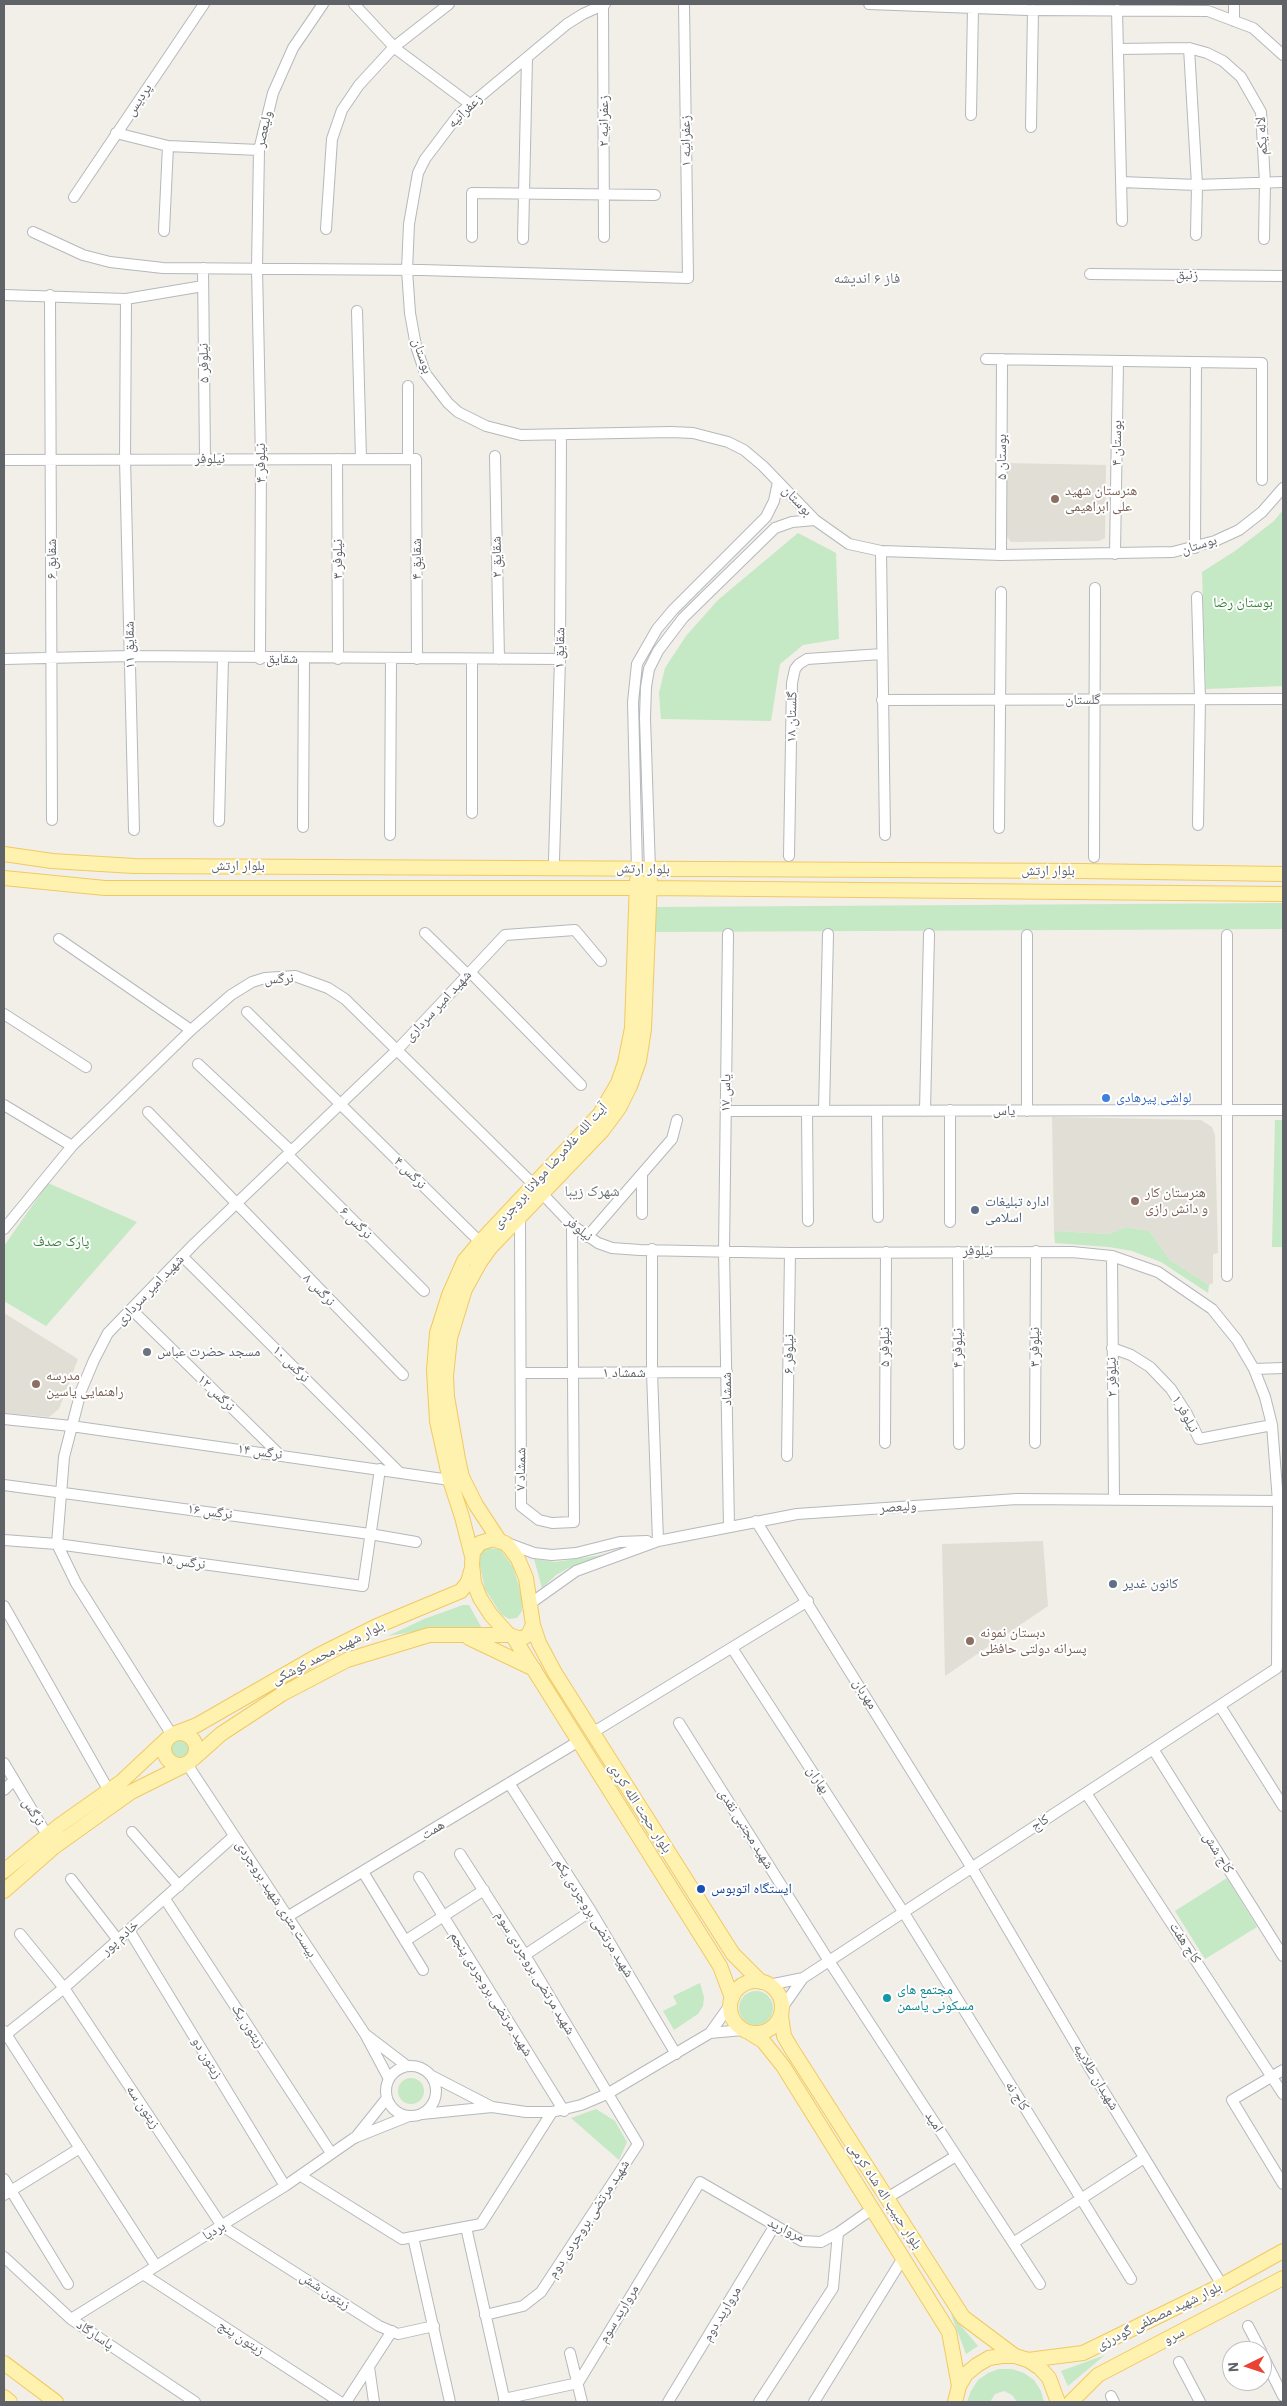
<!DOCTYPE html>
<meta charset="utf-8">
<style>
body{margin:0}
#map{position:relative;width:1287px;height:2406px;overflow:hidden;background:#f1efe8;font-family:"IBM Plex Sans",sans-serif}
canvas{display:block}
.frame{position:absolute;inset:0;border:5px solid #5f6368;pointer-events:none}
.north{position:absolute;left:1222px;top:2341px;width:50px;height:50px;box-sizing:border-box;background:#fff;border:1px solid #bfc1c3;border-radius:50%;rotate:266deg;font-size:14px;font-weight:700;line-height:20px;text-align:center;color:#5f6368}
.north::after{content:'';display:block;margin:auto;width:18px;height:22px;background:#ea4335;clip-path:polygon(50% 0,100% 100%,50% 72%,0 100%)}
</style>
<div id="map">
<canvas width="1287" height="2406"></canvas>
<div class="frame"></div>
<div class="north">N</div>
</div>
<script>
const ctx = document.querySelector('canvas').getContext('2d');
ctx.lineJoin = 'round';
function paint(path, color) {
  ctx.fillStyle = color;
  ctx.fill(path, 'evenodd');
}
function poly(rows) {
  const path = new Path2D();
  for (const r of rows) {
    if (r.length === 3) {
      path.moveTo(r[0] + r[2], r[1]);
      path.arc(r[0], r[1], r[2], 0, 2 * Math.PI);
      continue;
    }
    path.moveTo(r[0], r[1]);
    for (let i = 2; i < r.length; i += 2) path.lineTo(r[i], r[i + 1]);
  }
  return path;
}
function trace(path, color, width, dash) {
  ctx.strokeStyle = color;
  ctx.lineWidth = width;
  ctx.lineCap = dash ? 'butt' : 'round';
  ctx.setLineDash(dash || []);
  ctx.stroke(path);
}
function write(font, color, halo, rows, align = 'center') {
  ctx.font = font + ' "IBM Plex Sans","Noto Naskh Arabic",sans-serif';
  ctx.lineWidth = 4;
  ctx.setLineDash([]);
  ctx.textBaseline = 'middle';
  ctx.strokeStyle = halo;
  ctx.fillStyle = color;
  for (const [text, x, y, turn = 0] of rows) {
    ctx.save();
    ctx.translate(x, y);
    ctx.rotate((+turn || 0) * Math.PI / 180);
    ctx.textAlign = isNaN(turn) ? turn : align;
    if (halo) ctx.strokeText(text, 0, 0);
    ctx.fillText(text, 0, 0);
    ctx.restore();
  }
}
paint(poly([
 [1006,463,1106,465,1105,538,1099,541,1011,542,1004,533],
 [1052,1117,1201,1120,1212,1127,1215,1135,1218,1253,1213,1254,1213,1283,1209,1285,1170,1260,1149,1231,1126,1227,1109,1234,1054,1231],
 [4,1313,78,1359,59,1409,49,1417,4,1413],
 [1043,1541,1048,1606,945,1676,942,1544]
]), '#e1ded6');
paint(poly([
 [1283,510,1283,686,1206,689,1202,572,1235,551,1274,521],
 [798,533,836,553,839,639,803,645,780,664,771,721,661,719,659,693,665,668,686,636,718,600],
 [1283,903,1283,929,655,932,656,907],
 [1275,1120,1283,1120,1283,1247,1272,1247],
 [48,1183,137,1222,46,1326,4,1301,4,1246],
 [1126,1227,1149,1231,1170,1260,1209,1285,1208,1293,1161,1262,1132,1251,1109,1247,1055,1243,1054,1231,1109,1234],
 [487,1548,500,1549,513,1567,522,1596,522,1611,517,1618,509,1619,501,1614,485,1589,479,1561,482,1552],
 [614,1553,568,1568,556,1575,542,1588,534,1559,556,1562],
 [463,1605,469,1605,484,1632,430,1629,388,1636,424,1619],
 [179,1750,11],
 [1227,1878,1257,1927,1205,1959,1175,1911],
 [700,1983,704,1997,703,2006,698,2014,674,2030,663,2011,677,2004,673,1996],
 [756,2008,17],
 [411,2091,13],
 [596,2109,615,2121,627,2142,619,2160,571,2118],
 [951,2314,978,2346,966,2354],
 [1105,2355,1068,2386,1061,2371],
 [999,2369,1012,2369,1024,2373,1034,2380,1041,2391,1044,2402,1017,2402,1012,2395,1004,2391,995,2394,990,2402,967,2402,971,2391,978,2380,988,2373]
]), '#c5e8c5');
const minor = poly([
 [354,4,396,49,470,104],
 [603,4,604,237],
 [605,4,583,14,567,24,459,114,425,159,418,173,409,224,407,270,410,313,416,346,425,373,448,403,458,412,486,426,521,435,671,432,693,433,728,442,744,450,763,466,815,520,849,544,881,551,1001,555,1173,552,1215,541,1239,530,1262,512,1283,488],
 [869,4,1027,10,1208,11,1253,28,1283,55],
 [1234,4,1234,21],
 [1117,10,1122,221],
 [1189,48,1197,185,1196,235],
 [1118,49,1189,48,1207,53,1223,61,1241,77,1261,112,1265,183,1264,239],
 [971,115,973,8],
 [1031,127,1033,10],
 [116,133,168,146,259,150],
 [1121,182,1197,185,1283,182],
 [74,197,204,4],
 [326,229,332,139,342,110,359,85,394,47,449,4],
 [164,231,168,146],
 [33,232,83,255,110,262,163,268,422,270,688,278,684,4],
 [472,237,472,193,655,195],
 [523,239,527,58],
 [203,268,205,459],
 [1090,274,1283,276],
 [4,295,126,299,203,286],
 [50,295,52,820],
 [126,299,125,459,134,830],
 [357,311,361,459],
 [986,359,1262,363,1262,480],
 [495,456,499,659],
 [337,459,338,659],
 [408,459,408,386],
 [4,460,416,459,417,659],
 [1195,548,1196,362],
 [881,551,885,835],
 [1115,554,1118,361],
 [1001,555,1002,359],
 [1197,597,1200,699,1198,825],
 [4,659,130,656,560,659],
 [260,659,261,459,257,268,259,150,273,93,293,48,323,4],
 [882,700,1283,699],
 [472,813,472,659],
 [219,821,223,658],
 [303,827,304,659],
 [999,828,1001,592],
 [390,835,391,659],
 [789,856,792,683,795,669,799,664,807,659,882,654],
 [1094,857,1095,588],
 [554,860,560,659,561,435],
 [637,870,633,702,637,664,657,629,673,610,766,517,774,501,778,482],
 [650,870,645,718,646,687,649,669,658,651,683,618,775,528,792,522,815,520],
 [425,933,468,975],
 [728,934,724,1251,729,1527],
 [59,939,191,1030],
 [470,972,581,1085],
 [247,1012,480,1242],
 [4,1014,86,1067],
 [198,1064,291,1151],
 [4,1105,72,1146],
 [726,1111,1283,1110],
 [807,1111,808,1221],
 [824,1111,828,934],
 [877,1111,878,1217],
 [925,1111,929,934],
 [1027,1111,1027,935],
 [148,1112,403,1375],
 [288,1155,424,1291],
 [642,1214,642,1174],
 [520,1217,521,1506,539,1520,552,1523,574,1522,572,1225],
 [950,1222,950,1110],
 [4,1229,72,1146,191,1030,231,995,252,982,265,978,295,976,328,988,345,999,534,1185,572,1225,598,1243,612,1248,640,1250,790,1253,1072,1252,1112,1256,1158,1272,1212,1309,1237,1340,1254,1369,1265,1397,1272,1425,1278,1501,1277,1668,803,1978],
 [587,1237,672,1139,677,1120],
 [652,1249,652,1372,658,1541],
 [958,1252,959,1444],
 [182,1256,399,1472],
 [1112,1256,1114,1499],
 [1227,1276,1227,935],
 [131,1309,280,1455],
 [1112,1348,1131,1355,1150,1367,1171,1389,1187,1414,1199,1439,1272,1425],
 [1254,1369,1283,1368],
 [522,1373,727,1372],
 [4,1419,71,1426,450,1480],
 [885,1443,886,1252],
 [1035,1443,1036,1251],
 [787,1456,790,1253],
 [4,1485,370,1534,416,1542],
 [756,1521,972,1868,1092,2072,1222,2285],
 [4,1540,57,1544,363,1586,380,1469],
 [507,1543,534,1553,552,1555,576,1553,620,1542,647,1541],
 [531,1603,576,1571,658,1541,797,1514,1017,1499,1283,1501],
 [4,1606,109,1791],
 [732,1648,904,1913,1131,2279],
 [1220,1706,1283,1806],
 [679,1723,829,1961,1040,2284],
 [592,1733,808,1601],
 [172,1735,76,1583,57,1544,64,1457,81,1391,94,1360,108,1333,195,1243,398,1049,505,935,575,930,601,961],
 [1153,1749,1283,1956],
 [4,1763,47,1835],
 [187,1764,365,2034],
 [509,1783,591,1911,676,2054],
 [4,1790,14,1780],
 [1086,1793,1283,2094],
 [132,1832,179,1886],
 [460,1854,525,1955,638,2144,541,2292,523,2306,485,2315],
 [363,1872,423,1970],
 [419,1877,564,2111],
 [71,1879,118,1940],
 [165,1899,331,2153],
 [287,1917,579,1741],
 [129,1930,285,2186],
 [20,1934,64,1988,222,2226,379,2326,398,2334,434,2326],
 [405,1941,484,1890],
 [525,1955,591,1911],
 [769,1985,803,1978,782,2008],
 [730,2005,710,2033,743,2030],
 [4,2031,156,2266],
 [4,2036,64,1988,234,1836],
 [411,2091,25],
 [1283,2070,1232,2100,1283,2184],
 [389,2079,365,2034,407,2066],
 [492,2107,526,2112,552,2112,581,2105,607,2094,710,2033],
 [422,2114,492,2107,430,2075],
 [355,2138,387,2098],
 [301,2176,402,2239,481,2224,552,2112],
 [4,2179,68,2284],
 [4,2195,80,2148],
 [887,2198,956,2156],
 [466,2227,505,2402],
 [413,2237,450,2402],
 [1013,2243,1144,2158],
 [4,2257,71,2319,195,2402],
 [143,2274,340,2402],
 [71,2319,285,2186,354,2138,409,2116],
 [1248,2326,1261,2351],
 [570,2353,582,2402],
 [1262,2354,1283,2396],
 [1179,2362,1200,2402],
 [369,2367,374,2402],
 [1111,2396,1114,2402],
 [504,2399,578,2383,700,2182,802,2241,821,2242,838,2233,872,2209],
 [346,2402,392,2331],
 [668,2402,775,2225],
 [759,2402,833,2288,838,2233],
 [814,2402,903,2258]
]);
const major = poly([
 [4,854,52,861,134,866,1081,871,1283,874],
 [4,878,105,888,650,888,1283,894],
 [493,1539,505,1543,510,1548,518,1559,526,1578,533,1625,528,1635,521,1639,509,1635,491,1615,480,1598,474,1583,472,1564,473,1552,480,1543,493,1539],
 [499,1540,476,1505,462,1477,458,1459,447,1397,446,1376,450,1338,465,1289,480,1262,490,1248,602,1131,619,1108,630,1086,639,1061,644,1029,650,880],
 [472,1556,462,1517,450,1480,437,1421,434,1370,437,1333,449,1295,464,1261,480,1242,600,1114,618,1083,625,1063,632,1028,637,880],
 [533,1625,539,1643,555,1673,733,1954,761,1982],
 [469,1638,534,1669],
 [514,1638,720,1966,732,1998],
 [180,1749,16],
 [176,1733,197,1725,319,1655,377,1626,461,1591,468,1582,472,1568],
 [193,1759,221,1734,282,1694,347,1660,429,1635,509,1635],
 [4,1871,60,1825,121,1782,169,1737],
 [4,1891,54,1847,131,1792,185,1765],
 [756,2007,26],
 [781,2016,784,2036,791,2048,963,2317,1015,2356],
 [750,2033,763,2041,783,2066,949,2332,959,2386],
 [1028,2360,1083,2353,1222,2285,1283,2251],
 [4,2363,56,2402],
 [4,2397,10,2402],
 [955,2402,959,2386,966,2374,977,2365,989,2358,1002,2356,1015,2356,1028,2360,1040,2368,1049,2378,1058,2402],
 [1071,2402,1098,2375,1283,2278]
]);
trace(minor, '#b5b8bc', 12);
trace(major, '#f2c960', 16);
trace(minor, '#fff', 10);
trace(major, '#fff2af', 14);
for (const [x, y, r, color] of [
 [1055,499,5,"#8d6e63"],
 [1106,1098,5,"#3f7fe0"],
 [1135,1201,5,"#8d6e63"],
 [975,1210,5,"#5c6f8a"],
 [147,1352,5,"#6b7280"],
 [36,1384,5,"#8d6e63"],
 [1113,1584,5,"#5c6f8a"],
 [970,1641,5,"#8d6e63"],
 [701,1889,5,"#1a4fb4"],
 [887,1998,5,"#0f9aa8"]
]) {
  const dot = new Path2D();
  dot.arc(x, y, r, 0, 2 * Math.PI);
  ctx.fillStyle = color;
  ctx.fill(dot);
  trace(dot, '#fff', 2);
}
write('14px', '#5f6368', '#fff', [
 ["پردیس",139,100,-56],
 ["زعفرانیه",465,111,-44],
 ["زعفرانیه ۲",604,121,-90],
 ["ولیعصر",264,129,-78],
 ["لاله یکم",1262,136,-94],
 ["زعفرانیه ۱",686,141,-91],
 ["زنبق",1187,275],
 ["بوستان",422,356,71],
 ["نیلوفر ۵",204,363,-91],
 ["بوستان ۴",1117,443,-89],
 ["بوستان ۵",1002,457,-90],
 ["نیلوفر",210,459],
 ["نیلوفر ۴",261,463,-90],
 ["بوستان",797,501,46],
 ["بوستان",1199,545,-17],
 ["شقایق ۲",497,557,-91],
 ["شقابق ۶",52,559,-90],
 ["نیلوفر ۳",338,559,-90],
 ["شقایق ۴",417,559,-90],
 ["شقایق ۱۱",130,645,-91],
 ["شقایق ۱",560,648,-89],
 ["شقایق",282,659],
 ["گلستان",1083,700],
 ["گلستان ۱۸",792,717,-89],
 ["بلوار ارتش",238,866],
 ["بلوار ارتش",643,869,1],
 ["بلوار ارتش",1048,871],
 ["نرگس",279,979,-3],
 ["شهید امیر سرداری",438,1006,-47],
 ["یاس ۱۷",726,1093,-89],
 ["یاس",1004,1111],
 ["آیت الله غلامرضا مولانا بروجردی",550,1166,-48],
 ["نرگس ۴",410,1173,45],
 ["نرگس ۶",356,1223,45],
 ["نیلوفر",579,1229,39],
 ["نیلوفر",978,1251],
 ["شهید امیر سرداری",150,1290,-46],
 ["نرگس ۸",319,1290,46],
 ["نیلوفر ۵",885,1347,-90],
 ["نیلوفر ۳",1035,1347,-90],
 ["نیلوفر ۴",958,1348,-90],
 ["نیلوفر ۶",789,1354,-89],
 ["نرگس ۱۰",291,1364,45],
 ["شمشاد ۱",624,1373],
 ["نیلوفر ۲",1112,1377,-91],
 ["شمشاد",727,1389,-91],
 ["نرگس ۱۲",216,1393,44],
 ["نیلوفر ۱",1185,1414,61],
 ["نرگس ۱۴",260,1452,8],
 ["شمشاد ۷",521,1469,-89],
 ["ولیعصر",898,1507,-4],
 ["نرگس ۱۶",210,1512,8],
 ["نرگس ۱۵",183,1562,8],
 ["بلوار شهید محمد کوشکی",328,1653,-27],
 ["مهربان",865,1694,58],
 ["بهاران",818,1780,57],
 ["بلوار حجت الله کردی",640,1808,57],
 ["نرگس",33,1812,59],
 ["کاج",1040,1823,-33],
 ["شهید مجتبی نقدی",746,1829,58],
 ["همت",433,1830,-31],
 ["کاج شش",1218,1853,58],
 ["بیست متری شهید بروجردی",276,1899,57],
 ["شهید مرتضی بروجردی یکم",594,1918,58],
 ["خادم پور",120,1938,-42],
 ["کاج هفت",1185,1943,57],
 ["شهید مرتضی بروجردی سوم",535,1973,59],
 ["شهید مرتضی بروجردی پنجم",491,1994,58],
 ["زیتون یک",248,2026,57],
 ["زیتون دو",207,2058,59],
 ["شهیدان طلاییه",1096,2077,59],
 ["کاج نه",1017,2096,58],
 ["زیتون سه",143,2107,56],
 ["امید",934,2122,57],
 ["بلوار حبیب اله شاه کرمی",885,2196,57],
 ["شهید مرتضی بروجردی دوم",589,2219,-57],
 ["مروارید",786,2230,26],
 ["بردیا",214,2231,-31],
 ["زیتون شش",325,2291,33],
 ["مروارید سوم",619,2314,-59],
 ["مروارید دوم",722,2314,-59],
 ["بلوار شهید مصطفی گودرزی",1159,2316,-26],
 ["پاسارگاد",95,2335,34],
 ["سرو",1174,2336,-27],
 ["زیتون پنج",241,2338,33]
]);
write('14px', '#785e54', '#fff', [
 ["هنرستان شهید",1065,491],
 ["علی ابراهیمی",1065,507],
 ["هنرستان کار",1145,1193],
 ["و دانش رازی",1145,1209],
 ["مدرسه",46,1376],
 ["راهنمایی یاسین",46,1392],
 ["دبستان نمونه",980,1633],
 ["پسرانه دولتی حافظی",980,1649]
], 'left');
write('14px', '#348238', '#fff', [
 ["بوستان رضا",1243,603],
 ["پارک صدف",61,1242]
]);
write('14px', '#366cbe', '#fff', [
 ["لواشی پیرهادی",1116,1098]
], 'left');
write('14px', '#4e5e75', '#fff', [
 ["اداره تبلیغات",985,1202],
 ["اسلامی",985,1218],
 ["کانون غدیر",1123,1584]
], 'left');
write('14px', '#5b616d', '#fff', [
 ["مسجد حضرت عباس",157,1352]
], 'left');
write('14px', '#164399', '#fff', [
 ["ایستگاه اتوبوس",711,1889]
], 'left');
write('14px', '#0d838f', '#fff', [
 ["مجتمع های",897,1990],
 ["مسکونی یاسمن",897,2006]
], 'left');
write('15px', '#70757a', '#fff', [
 ["فاز ۶ اندیشه",867,279],
 ["شهرک زیبا",592,1192]
]);
</script>
